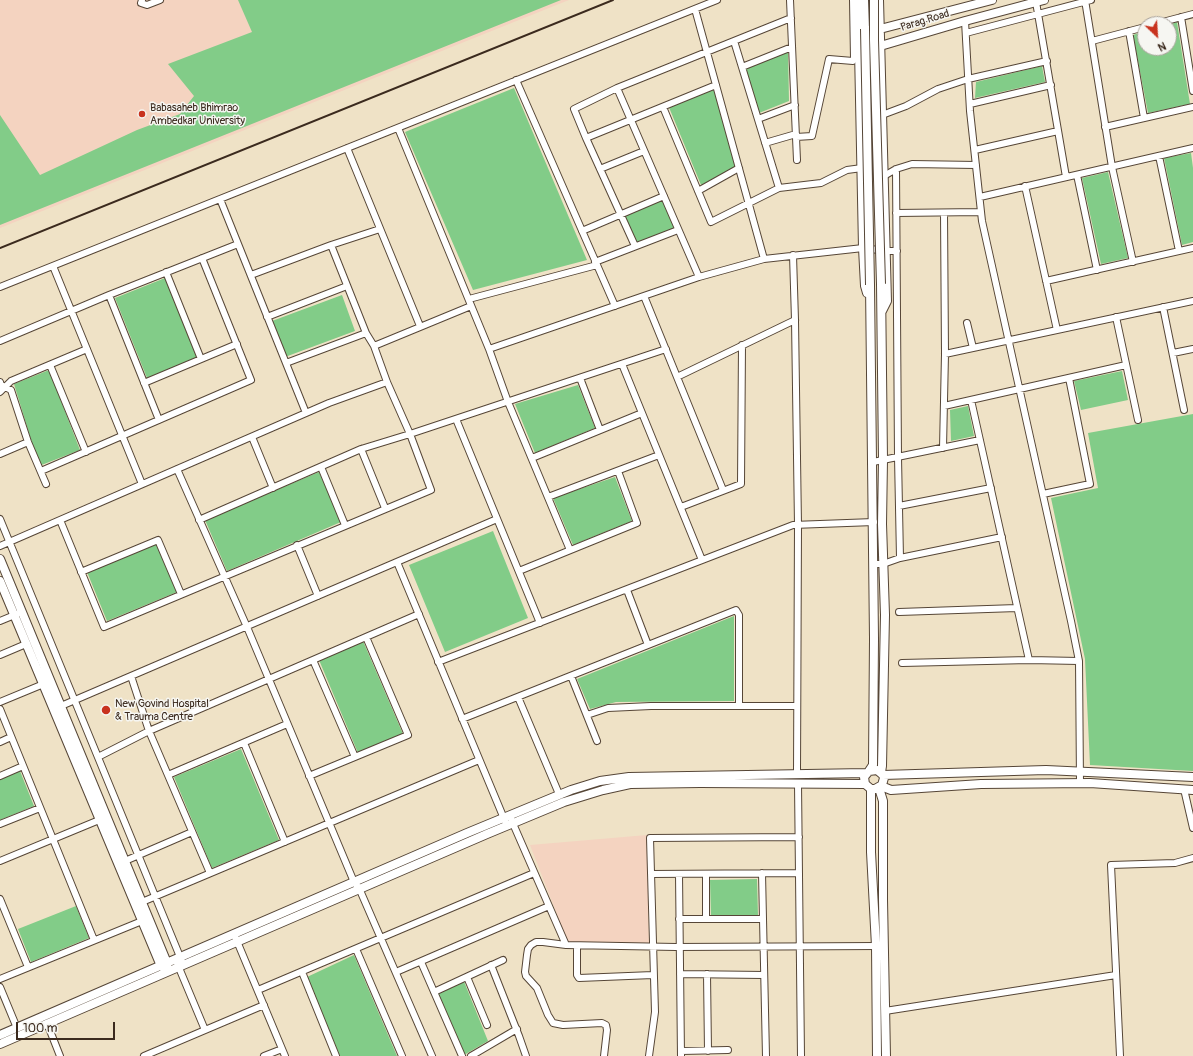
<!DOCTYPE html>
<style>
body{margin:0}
#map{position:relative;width:1193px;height:1056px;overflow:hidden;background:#efe2c6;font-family:Pangolin,sans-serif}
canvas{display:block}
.north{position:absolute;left:1137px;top:16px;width:40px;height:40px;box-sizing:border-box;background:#f6f6f2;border:1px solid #aba49d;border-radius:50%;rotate:155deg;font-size:11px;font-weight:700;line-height:16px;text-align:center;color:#3b2a1e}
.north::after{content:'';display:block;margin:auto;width:14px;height:18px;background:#c8321e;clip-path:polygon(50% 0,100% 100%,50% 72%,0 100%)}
.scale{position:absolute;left:16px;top:1022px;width:99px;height:18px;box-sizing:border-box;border:2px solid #3b2a1e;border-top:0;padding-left:5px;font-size:12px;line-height:14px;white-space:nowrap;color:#3b2a1e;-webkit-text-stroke:3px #f6f6f2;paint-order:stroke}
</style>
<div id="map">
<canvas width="1193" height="1056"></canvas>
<div class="north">N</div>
<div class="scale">100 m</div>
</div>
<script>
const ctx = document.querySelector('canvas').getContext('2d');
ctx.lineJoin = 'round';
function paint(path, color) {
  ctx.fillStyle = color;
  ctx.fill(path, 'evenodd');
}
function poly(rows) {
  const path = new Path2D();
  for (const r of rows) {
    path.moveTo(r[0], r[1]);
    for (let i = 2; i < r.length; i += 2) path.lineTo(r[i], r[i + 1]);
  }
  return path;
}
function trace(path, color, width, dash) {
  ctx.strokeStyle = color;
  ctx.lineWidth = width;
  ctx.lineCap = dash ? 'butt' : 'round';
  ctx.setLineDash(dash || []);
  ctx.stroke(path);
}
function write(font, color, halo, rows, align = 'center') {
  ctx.font = font + ' Pangolin,sans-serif';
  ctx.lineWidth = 3;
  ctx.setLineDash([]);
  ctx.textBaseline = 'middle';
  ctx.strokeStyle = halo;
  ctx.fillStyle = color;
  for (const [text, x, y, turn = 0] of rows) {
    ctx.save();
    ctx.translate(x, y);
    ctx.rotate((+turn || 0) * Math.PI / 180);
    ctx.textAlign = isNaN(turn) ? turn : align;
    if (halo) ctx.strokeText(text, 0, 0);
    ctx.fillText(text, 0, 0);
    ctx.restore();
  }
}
paint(poly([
 [0,0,569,0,0,228],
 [647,835,649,944,568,943,530,845]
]), '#f4d3c0');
paint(poly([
 [238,0,561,0,0,225,0,115,40,175,137,130,180,114,194,96,168,64,252,32],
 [1177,22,1190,104,1148,113,1133,35,1145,31,1145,48,1169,48,1169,25],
 [788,51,789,101,759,113,746,69],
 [1042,66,1045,82,975,98,976,82],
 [714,87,736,167,701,185,668,105],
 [514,88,587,260,473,290,405,132],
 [1191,153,1193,168,1193,242,1182,245,1164,158],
 [1108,172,1128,258,1101,264,1082,178],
 [662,198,674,228,632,245,620,215],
 [165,278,197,358,147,378,115,298],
 [342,295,355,331,285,357,272,321],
 [49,370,80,450,39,466,14,384],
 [1122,371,1128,400,1081,410,1074,381],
 [578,385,595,428,535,453,515,404],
 [968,406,974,436,951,441,950,410],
 [1193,414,1193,771,1090,765,1085,659,1051,498,1098,488,1088,433],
 [319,472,341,522,227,571,205,520],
 [615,477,632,521,573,545,553,498],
 [493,531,528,618,445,652,409,565],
 [156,543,177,592,107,621,87,572],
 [734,616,734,701,616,702,590,709,577,679],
 [363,641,403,734,358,753,319,660],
 [241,749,279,840,212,868,174,777],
 [20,771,34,806,0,820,0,779],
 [757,879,758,915,711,916,710,880],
 [76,906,89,938,31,962,18,929],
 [354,955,397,1056,340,1056,307,977],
 [463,979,488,1041,464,1055,437,993]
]), '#82cc88');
const minor = poly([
 [142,0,141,3,147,5,160,0],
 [790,0,797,160],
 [1085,0,1112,167,1133,262],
 [1036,2,1066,177],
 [695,9,764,259],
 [1181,17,1193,91],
 [965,21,970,111,982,221,1071,621,1079,661,1080,783],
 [1155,24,1193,14],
 [1129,31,1144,118],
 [966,33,1091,0],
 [1092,41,1145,27],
 [742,67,792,47],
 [516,80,615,306],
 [617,88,699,277],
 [970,104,1051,85],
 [663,107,711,222,779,188,734,41],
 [882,115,906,106,938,89,968,79,1047,61],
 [758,119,795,105],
 [1105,127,1193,107],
 [398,128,489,349],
 [796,137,812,136,829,59,853,61,854,59,853,0],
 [586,138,574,109,617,88,791,18],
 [765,143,796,134],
 [347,148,420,326],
 [975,150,1058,131],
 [1159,156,1179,251],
 [600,169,644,151],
 [896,169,898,457,900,558],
 [1077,175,1097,270],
 [884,176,896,169,912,164,976,165],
 [1025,186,1057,330],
 [779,188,821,183,847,170,862,168],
 [698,191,739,168],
 [980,197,1193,148],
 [220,199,306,413],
 [896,213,981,212],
 [582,231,664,196],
 [635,246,586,138,716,85],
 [793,255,795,320,798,525,797,774],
 [595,262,678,230],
 [53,266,142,484],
 [166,272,201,359],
 [251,275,331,245,380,229],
 [1046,281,1193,248],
 [0,287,717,0],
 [109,295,159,420],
 [644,296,723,490],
 [469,299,597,265],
 [1163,307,1184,410],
 [267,317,347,286],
 [1116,317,1138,420],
 [967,323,973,348],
 [0,341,109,295,238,244],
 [374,346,471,306],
 [1173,353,1193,349],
 [945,354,1193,301],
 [286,363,366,333],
 [622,364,702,560],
 [50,365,86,452],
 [677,377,795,320],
 [580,378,600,430],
 [0,382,1,385,11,390,28,442,46,484],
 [144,383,237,344],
 [0,392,11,381,87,349],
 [971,400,1029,660],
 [944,406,1126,365],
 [456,419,540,623],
 [252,437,273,488],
 [943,448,945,354,944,213],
 [361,449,385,508],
 [0,454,28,442],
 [532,458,642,413],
 [873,462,980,440],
 [321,467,345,525],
 [177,469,247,627,354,882,359,888,432,1056],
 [41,471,251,380,202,258],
 [1043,494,1090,484,1069,378],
 [548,497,659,455],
 [899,506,991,488],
 [681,507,741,484,742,345],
 [0,519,183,964],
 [60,520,104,627,431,490,410,434,387,382,374,346,366,333,331,245],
 [199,520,361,449,410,434,666,349],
 [297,545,318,596],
 [0,546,329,403,387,382],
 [570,550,508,402,489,349,699,277,764,259,863,248,886,251,897,251],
 [397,562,505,821],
 [874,564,883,564,900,558,1002,537],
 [519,571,637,523,618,471],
 [81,572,158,540,181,594],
 [627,590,648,645],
 [899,612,1017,608],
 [0,621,17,614],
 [0,655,26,644],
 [313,660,355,757],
 [438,662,793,525,874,522],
 [902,663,1029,660,1079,661],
 [131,676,149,731,210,873],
 [571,676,597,741],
 [518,697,559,794],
 [0,702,46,683],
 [61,706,497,519],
 [0,709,94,940],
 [587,715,608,708,651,706,796,706],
 [462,719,736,610,739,615,739,706],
 [0,742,11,737],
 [244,743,285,842],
 [98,757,149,731,419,614],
 [168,775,287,724],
 [0,776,23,766],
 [309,776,408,735,366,637],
 [798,784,801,1056],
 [1184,789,1193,828],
 [511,819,566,945,676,947,879,946],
 [0,824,40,808],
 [0,861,104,818],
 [125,861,192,832],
 [762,873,766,1056],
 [651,874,799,873],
 [679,874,681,1056],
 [706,874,706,919],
 [0,899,28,967],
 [142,902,479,760],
 [679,919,763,919],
 [234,934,285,1056],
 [566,945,543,942,536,942,531,945,528,949,527,955,525,972,526,976,537,988,548,1015,553,1023,563,1025,602,1023,606,1025,607,1030,604,1056],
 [577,946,577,975,579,978,653,975],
 [356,949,402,1056],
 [421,962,462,1056],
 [177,963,205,1030],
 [491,965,519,1036,526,1056],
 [302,972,336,1056],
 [396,972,549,906],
 [680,974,764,975],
 [707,974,708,1051],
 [467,977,487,1025],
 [0,979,142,921],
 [0,987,17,1028],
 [258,990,534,873],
 [434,992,503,960],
 [885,1011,1116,975],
 [47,1023,60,1056],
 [681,1051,728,1050],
 [144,1056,264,1005],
 [264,1056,282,1049],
 [471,1056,517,1029],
 [649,1056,655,1012,650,838,799,837],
 [1120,1056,1111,865,1175,863,1193,858]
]);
const tertiary = poly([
 [858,0,863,248,865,286,867,293],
 [864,0,865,29],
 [879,0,887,301,882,311],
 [859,31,880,29,992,0],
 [877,47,965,21,1044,0],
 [0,559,167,963,167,968],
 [0,581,161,966,164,968],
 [869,771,873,765,874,639,870,285],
 [881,772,882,766,885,615,882,524,883,460,881,284],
 [883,775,1046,770,1193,777],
 [881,786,891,790,981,784,1090,783,1193,790],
 [879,788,883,801,883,900,886,1056],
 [871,789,871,852,876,946,877,1056],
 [0,1035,467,833,571,790,600,781,629,777,866,773],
 [0,1044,487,834,564,802,603,790,630,784,700,783,865,784,871,789,875,789,882,785,884,778,883,775,877,770,869,771,864,777,865,784]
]);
trace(minor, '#564637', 8);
trace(tertiary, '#564637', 10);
trace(minor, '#fff', 6);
trace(tertiary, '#fff', 8);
trace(poly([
 [0,248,613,0]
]), '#3b2a1e', 2);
const tertiaryBridge = poly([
 [874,0,874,40,881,284],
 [865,29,870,285]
]);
trace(tertiaryBridge, '#564637', 10, []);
trace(tertiaryBridge, '#fff', 8);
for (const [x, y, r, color] of [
 [142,114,4,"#c8321e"],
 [106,710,5,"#c8321e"]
]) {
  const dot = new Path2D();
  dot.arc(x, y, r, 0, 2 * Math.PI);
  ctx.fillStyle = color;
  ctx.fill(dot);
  trace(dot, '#f6f6f2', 1.5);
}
write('11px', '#3b2a1e', '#f6f6f2', [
 ["Parag Road",925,21,-17]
]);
write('11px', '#3b2a1e', '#f6f6f2', [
 ["Babasaheb Bhimrao",150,108],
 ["Ambedkar University",150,121],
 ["New Govind Hospital",115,704],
 ["& Trauma Centre",115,717]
], 'left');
</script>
